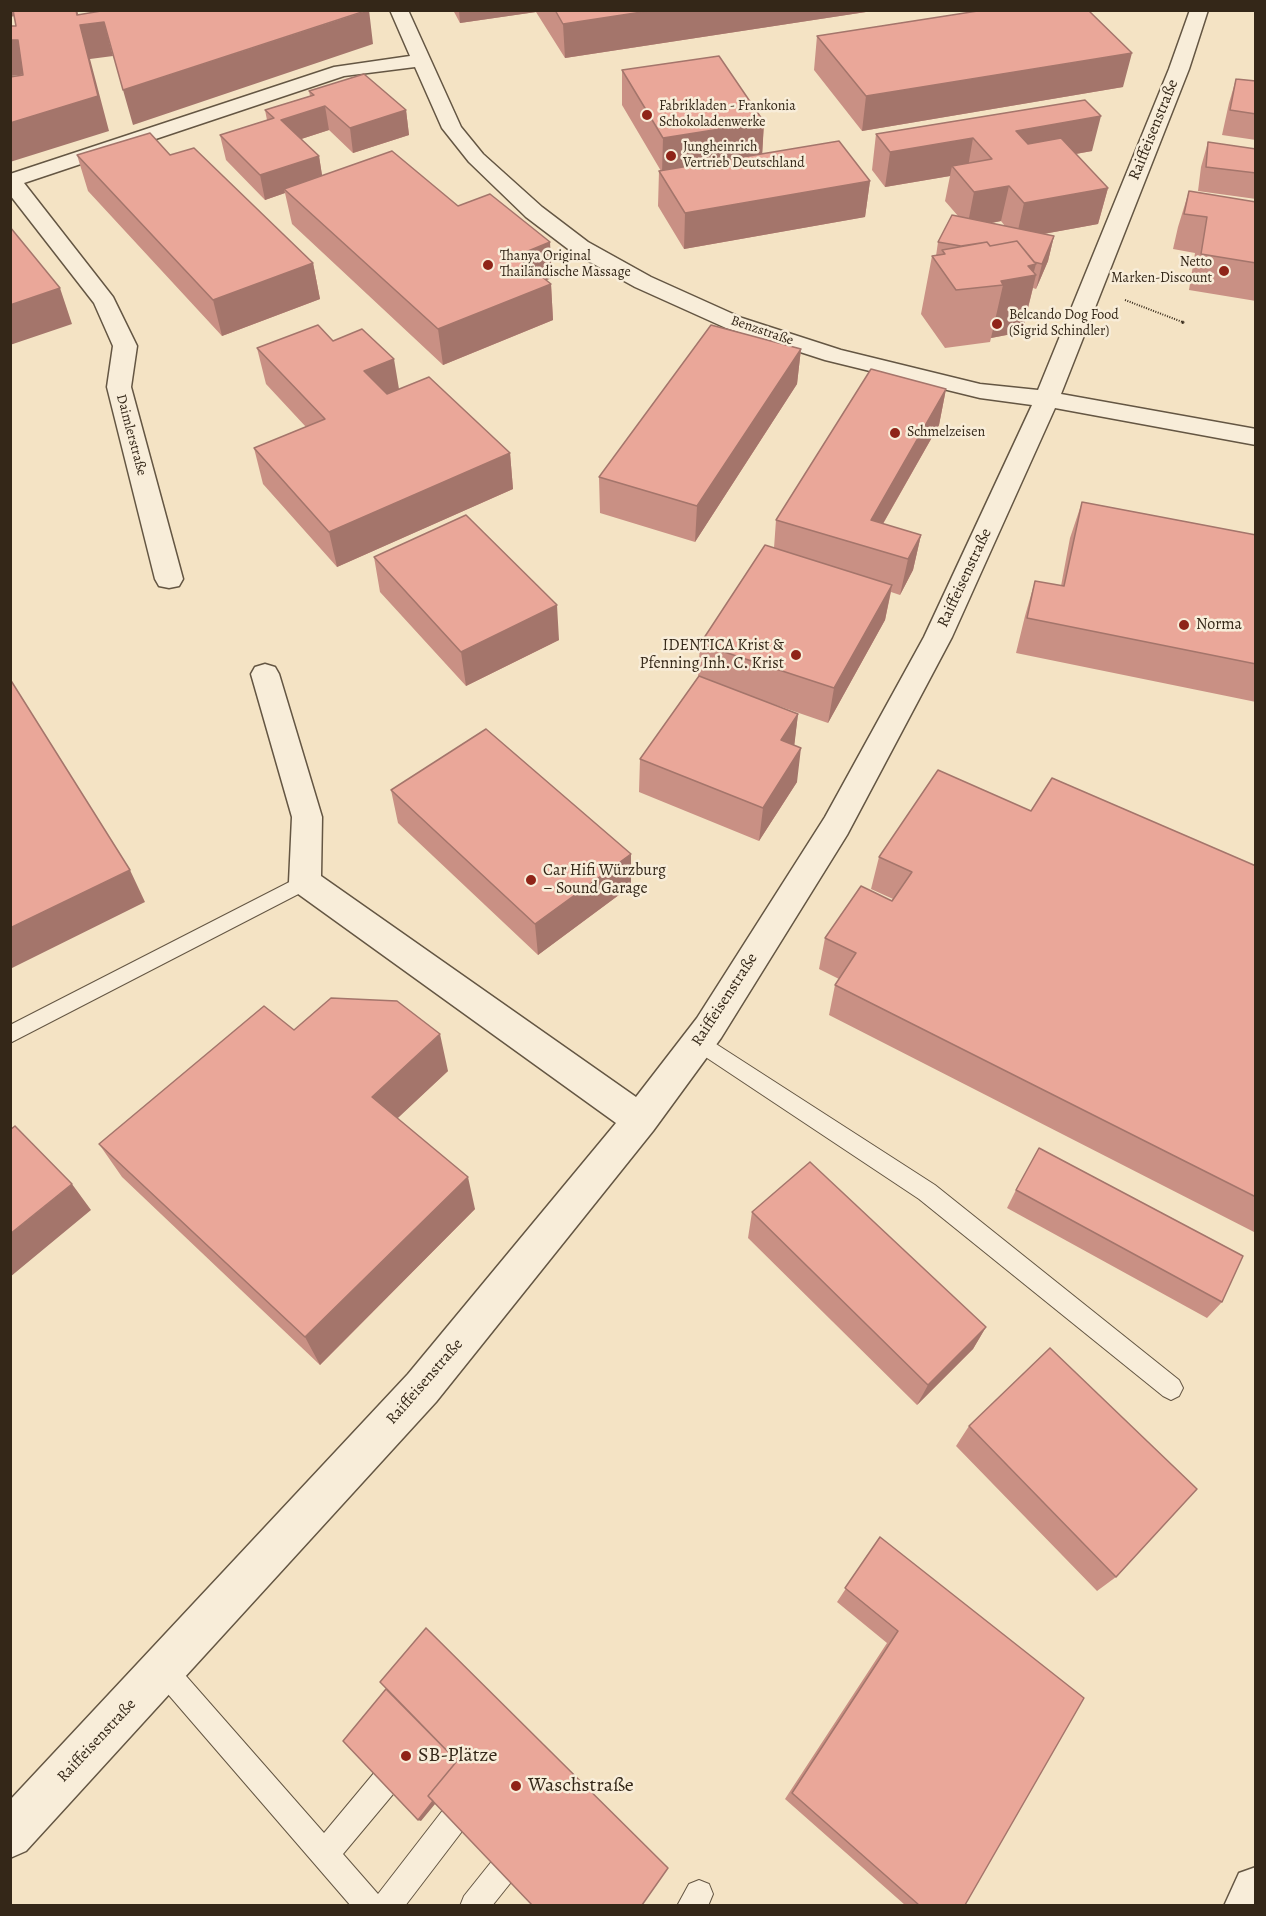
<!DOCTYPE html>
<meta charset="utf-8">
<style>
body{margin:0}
#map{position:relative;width:1266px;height:1916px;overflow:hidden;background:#f4e3c4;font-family:Alegreya,serif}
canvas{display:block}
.frame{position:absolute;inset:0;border:12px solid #342718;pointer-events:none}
</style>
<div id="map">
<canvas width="1266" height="1916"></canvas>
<div class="frame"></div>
</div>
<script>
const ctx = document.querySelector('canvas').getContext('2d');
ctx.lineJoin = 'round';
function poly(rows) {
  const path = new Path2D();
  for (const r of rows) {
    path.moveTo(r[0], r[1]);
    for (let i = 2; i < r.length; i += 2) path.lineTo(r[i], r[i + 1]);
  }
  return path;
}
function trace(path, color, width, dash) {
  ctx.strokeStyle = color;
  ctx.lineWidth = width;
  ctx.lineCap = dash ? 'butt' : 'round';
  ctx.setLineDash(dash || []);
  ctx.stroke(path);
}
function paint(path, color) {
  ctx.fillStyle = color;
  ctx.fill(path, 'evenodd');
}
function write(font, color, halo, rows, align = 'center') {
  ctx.font = font + ' Alegreya,serif';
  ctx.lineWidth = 5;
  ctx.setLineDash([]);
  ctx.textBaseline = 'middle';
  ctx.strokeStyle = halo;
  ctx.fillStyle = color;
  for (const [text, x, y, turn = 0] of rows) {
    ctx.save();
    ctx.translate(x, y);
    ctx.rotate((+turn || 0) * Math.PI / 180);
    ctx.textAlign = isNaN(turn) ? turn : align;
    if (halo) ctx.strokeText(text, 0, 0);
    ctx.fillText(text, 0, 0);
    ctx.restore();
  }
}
const service = poly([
 [305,874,312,877,314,882,312,887,10,1043,10,1025,305,874],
 [699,1033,935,1185,1179,1380,1183,1388,1179,1396,1171,1400,1163,1396,919,1199,692,1048,689,1042,692,1036,699,1033],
 [163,1656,172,1660,324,1833,374,1773,384,1770,394,1773,397,1783,394,1793,343,1854,378,1894,443,1810,453,1806,463,1810,467,1820,463,1830,405,1906,351,1906,154,1678,150,1669,154,1660,163,1656],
 [502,1857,512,1861,516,1871,512,1881,492,1906,460,1906,464,1896,492,1861,502,1857],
 [699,1880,709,1884,713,1894,708,1906,677,1906,689,1884,699,1880]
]);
const minor = poly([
 [390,10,408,10,461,127,483,154,542,207,588,242,651,277,742,318,841,350,980,384,1038,390,1169,69,1190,10,1208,10,1189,69,1061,394,1256,429,1256,445,1055,408,952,637,847,835,721,1038,653,1131,436,1402,26,1851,10,1858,10,1800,408,1374,616,1123,294,891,289,882,292,817,251,674,255,667,265,664,275,667,279,674,322,817,321,876,636,1097,697,1018,825,817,924,637,1032,405,980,398,825,360,726,328,635,287,572,252,526,217,469,162,442,128,415,67,344,76,24,183,113,297,137,346,131,387,183,579,179,586,169,588,159,586,155,579,107,387,113,346,94,303,10,195,10,174,334,67,410,56,390,10]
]);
const tertiary = poly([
 [1256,1867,1256,1906,1224,1906,1239,1873,1256,1867]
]);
trace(service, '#645643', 2);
trace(minor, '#645643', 3);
trace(tertiary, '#645643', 3);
trace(poly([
 [1125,300,1185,323]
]), '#342718', 2, [1, 1.5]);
trace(poly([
 [1182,322,1185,323]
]), '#342718', 3, [1.5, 2]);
paint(service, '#f8edd9');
paint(minor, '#f8edd9');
paint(tertiary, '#f8edd9');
paint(poly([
 [453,10,879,10,565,58,536,12,460,23],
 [817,36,1123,87,862,131,814,70],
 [622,70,764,122,762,154,870,181,865,217,684,249,658,206,659,171,661,171,622,105],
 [1236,79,1256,81,1256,140,1222,135,1229,103],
 [309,91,406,110,409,135,353,153,329,130,301,139,319,156,322,176,458,206,552,278,546,280,551,284,553,320,443,365,292,224,285,193,265,200,226,160,220,135,267,120,265,110,310,96],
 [1085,100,1092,151,1076,154,1108,188,1098,224,1043,234,1054,236,1048,261,1036,289,1033,288,1022,332,991,338,990,342,945,348,921,314,932,256,936,256,938,242,958,216,945,201,950,176,885,187,872,170,876,134],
 [1001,221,1005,226,991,223],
 [1208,142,1256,149,1256,199,1198,191,1201,167],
 [77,155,170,155,313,263,320,299,222,336,88,191],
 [1189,191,1256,202,1256,301,1189,290,1195,253,1173,249,1178,227],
 [333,341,399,389,510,453,513,489,337,567,263,484,254,448,306,427,266,384,257,348],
 [801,349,797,384,695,542,600,513,599,477],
 [946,389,939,425,883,524,921,535,913,570,900,595,891,592,885,620,828,723,767,702,798,714,794,745,797,782,759,841,639,792,640,759,698,677,700,644,774,548,776,520],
 [1082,502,1256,535,1256,702,1016,653,1025,616,1035,581,1061,586,1070,538],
 [374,557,559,640,466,686,380,592],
 [391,790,631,854,631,886,538,955,398,823],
 [1031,811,1256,866,1256,1233,829,1015,835,985,839,979,819,969,825,938,892,901,893,899,871,889,879,857],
 [294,1030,448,1071,397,1118,475,1209,320,1365,122,1177,99,1144],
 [1016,1190,1222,1302,1207,1318,1007,1208],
 [752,1212,986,1327,973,1349,917,1405,748,1238],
 [969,1426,1116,1577,1097,1591,956,1446],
 [880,1537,965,1905,905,1905,785,1799,887,1643,837,1602]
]), '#c99084');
paint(poly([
 [10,10,18,10,20,15,10,17],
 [76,10,77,10,81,25,104,22,113,56,90,59,109,131,10,162,10,123],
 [369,10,373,44,133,125,123,90],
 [459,10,536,10,536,12,460,23],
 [655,10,879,10,565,58,563,24],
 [10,40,18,40,29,74,11,76,16,113,10,97],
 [1132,53,1123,87,862,131,866,96],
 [325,106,329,130,286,144,281,120],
 [406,110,409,135,353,153,350,128],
 [1101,116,1092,151,1008,166,1016,131],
 [764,122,762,158,662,173,663,138],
 [973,138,967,173,952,166,950,176,885,187,890,152],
 [319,156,323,181,284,189,285,193,265,200,260,175],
 [870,181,865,217,684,249,685,213],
 [1009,186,1001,221,967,228,974,192],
 [1108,188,1098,224,1016,239,1024,203],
 [1054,236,1048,261,1036,289,1042,264],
 [550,242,552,278,518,291,516,256],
 [313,263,320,299,222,336,213,300],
 [1036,264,1033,275,1036,275,1022,332,991,338,1003,285,1001,281,1028,266],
 [551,284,553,320,443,365,438,329],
 [60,288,72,324,10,345,10,305],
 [801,349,797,384,695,542,697,506],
 [394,359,400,395,371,407,364,371],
 [946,389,939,425,869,548,871,520],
 [510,453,513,489,337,567,329,532],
 [921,535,913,570,900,595,908,559],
 [892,585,885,620,828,723,834,688],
 [557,605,559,640,466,686,461,652],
 [798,714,794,748,781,740],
 [801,748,797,782,759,841,763,808],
 [631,854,631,886,538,955,535,924],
 [130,870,145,902,10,969,10,928],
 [440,1034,448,1071,383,1132,372,1097],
 [468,1177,475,1209,320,1365,305,1337],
 [72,1184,91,1210,10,1277,10,1234],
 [986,1327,973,1349,917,1405,928,1385],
 [461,1766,464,1769,421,1821,418,1820]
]), '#a4756b');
const building = poly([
 [13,10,76,10,77,15,101,11,100,10,368,10,123,90,104,22,80,25,98,96,10,123,10,77,23,75,18,40,10,40,10,26,16,26,13,10],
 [555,10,655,10,563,24,555,10],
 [984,10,1088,10,1132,53,866,96,817,36,984,10],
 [719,56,764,122,663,138,622,70,719,56],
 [364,74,406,110,350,128,325,106,281,120,319,156,260,175,220,135,274,118,265,110,314,95,309,91,364,74],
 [1236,79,1256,81,1256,114,1230,110,1236,79],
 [1085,100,1101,116,1016,131,1028,144,1061,138,1108,188,1024,203,1009,186,974,192,952,166,992,159,973,138,890,152,876,134,1085,100],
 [150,133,170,155,194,148,313,263,213,300,77,155,150,133],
 [839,141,870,181,685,213,659,171,839,141],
 [1208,142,1256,149,1256,173,1206,167,1208,142],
 [392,151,458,206,490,194,550,242,516,256,551,284,438,329,284,189,392,151],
 [1189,191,1256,202,1256,263,1201,254,1207,217,1184,214,1189,191],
 [952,215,1054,236,1042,264,1034,262,1017,241,990,246,987,242,961,246,938,242,952,215],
 [10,227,60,288,10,305,10,227],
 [1017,241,1036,264,1028,266,1036,275,1001,281,1003,285,956,290,932,256,945,254,942,250,987,242,990,246,1017,241],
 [318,325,333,341,362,329,394,359,364,371,387,394,429,377,510,453,329,532,254,448,325,419,257,348,318,325],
 [711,325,801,349,697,506,599,477,711,325],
 [871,369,946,389,871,520,921,535,908,559,776,520,871,369],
 [1082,502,1256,535,1256,664,1027,618,1035,581,1064,586,1082,502],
 [466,515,557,605,461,652,374,557,466,515],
 [765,545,892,585,834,688,700,644,765,545],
 [699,676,798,714,781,740,801,748,763,808,640,759,699,676],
 [10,679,130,870,10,928,10,679],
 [486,729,631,854,535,924,391,790,486,729],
 [938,770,1031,811,1052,778,1256,866,1256,1197,835,985,856,953,825,938,861,886,892,901,912,872,879,857,938,770],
 [331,998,397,1001,440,1034,372,1097,468,1177,305,1337,99,1144,264,1006,294,1030,331,998],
 [15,1126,72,1184,10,1234,10,1130,15,1126],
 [1039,1148,1243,1256,1222,1302,1016,1190,1039,1148],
 [810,1162,986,1327,928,1385,752,1212,810,1162],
 [1050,1348,1197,1489,1116,1577,969,1426,1050,1348],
 [880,1537,1084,1698,965,1905,919,1905,792,1793,898,1631,845,1588,880,1537],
 [426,1628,668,1868,642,1905,532,1905,428,1796,457,1761,380,1682,426,1628],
 [386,1689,457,1761,428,1796,433,1801,418,1820,343,1741,386,1689]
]);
paint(building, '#eaa799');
trace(building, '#a4756b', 1.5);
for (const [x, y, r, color] of [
 [647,115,6,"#8f2418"],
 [671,156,6,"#8f2418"],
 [488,265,6,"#8f2418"],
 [1224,271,6,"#8f2418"],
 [997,324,6,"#8f2418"],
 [895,433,6,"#8f2418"],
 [1184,625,6,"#8f2418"],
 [796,655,6,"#8f2418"],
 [531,880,6,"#8f2418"],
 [406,1756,6,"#8f2418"],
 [516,1786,6,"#8f2418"]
]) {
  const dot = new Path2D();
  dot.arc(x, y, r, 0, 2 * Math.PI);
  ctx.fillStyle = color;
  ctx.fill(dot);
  trace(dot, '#f8edd9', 2);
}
write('14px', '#342718', '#f8edd9', [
 ["Fabrikladen - Frankonia",659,107],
 ["Schokoladenwerke",659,123],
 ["Jungheinrich",683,148],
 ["Vertrieb Deutschland",683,164],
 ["Thanya Original",500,257],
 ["Thailändische Massage",500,273],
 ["Netto",1212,263,"right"],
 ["Marken-Discount",1212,279,"right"],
 ["Belcando Dog Food",1009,316],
 ["(Sigrid Schindler)",1009,332],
 ["Schmelzeisen",907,433]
], 'left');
write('14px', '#342718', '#f8edd9', [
 ["Benzstraße",762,331,19],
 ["Daimlerstraße",131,435,75]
]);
write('16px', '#342718', '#f8edd9', [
 ["Raiffeisenstraße",1154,130,-68],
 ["Raiffeisenstraße",965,578,-65],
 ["Raiffeisenstraße",725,1000,-57],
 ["Raiffeisenstraße",425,1382,-49],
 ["Raiffeisenstraße",97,1741,-47]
]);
write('16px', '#342718', '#f8edd9', [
 ["Norma",1196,625],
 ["IDENTICA Krist &",784,646,"right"],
 ["Pfenning Inh. C. Krist",784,664,"right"],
 ["Car Hifi Würzburg",543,871],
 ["– Sound Garage",543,889]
], 'left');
write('20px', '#342718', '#f8edd9', [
 ["SB-Plätze",418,1756],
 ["Waschstraße",528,1786]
], 'left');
</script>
